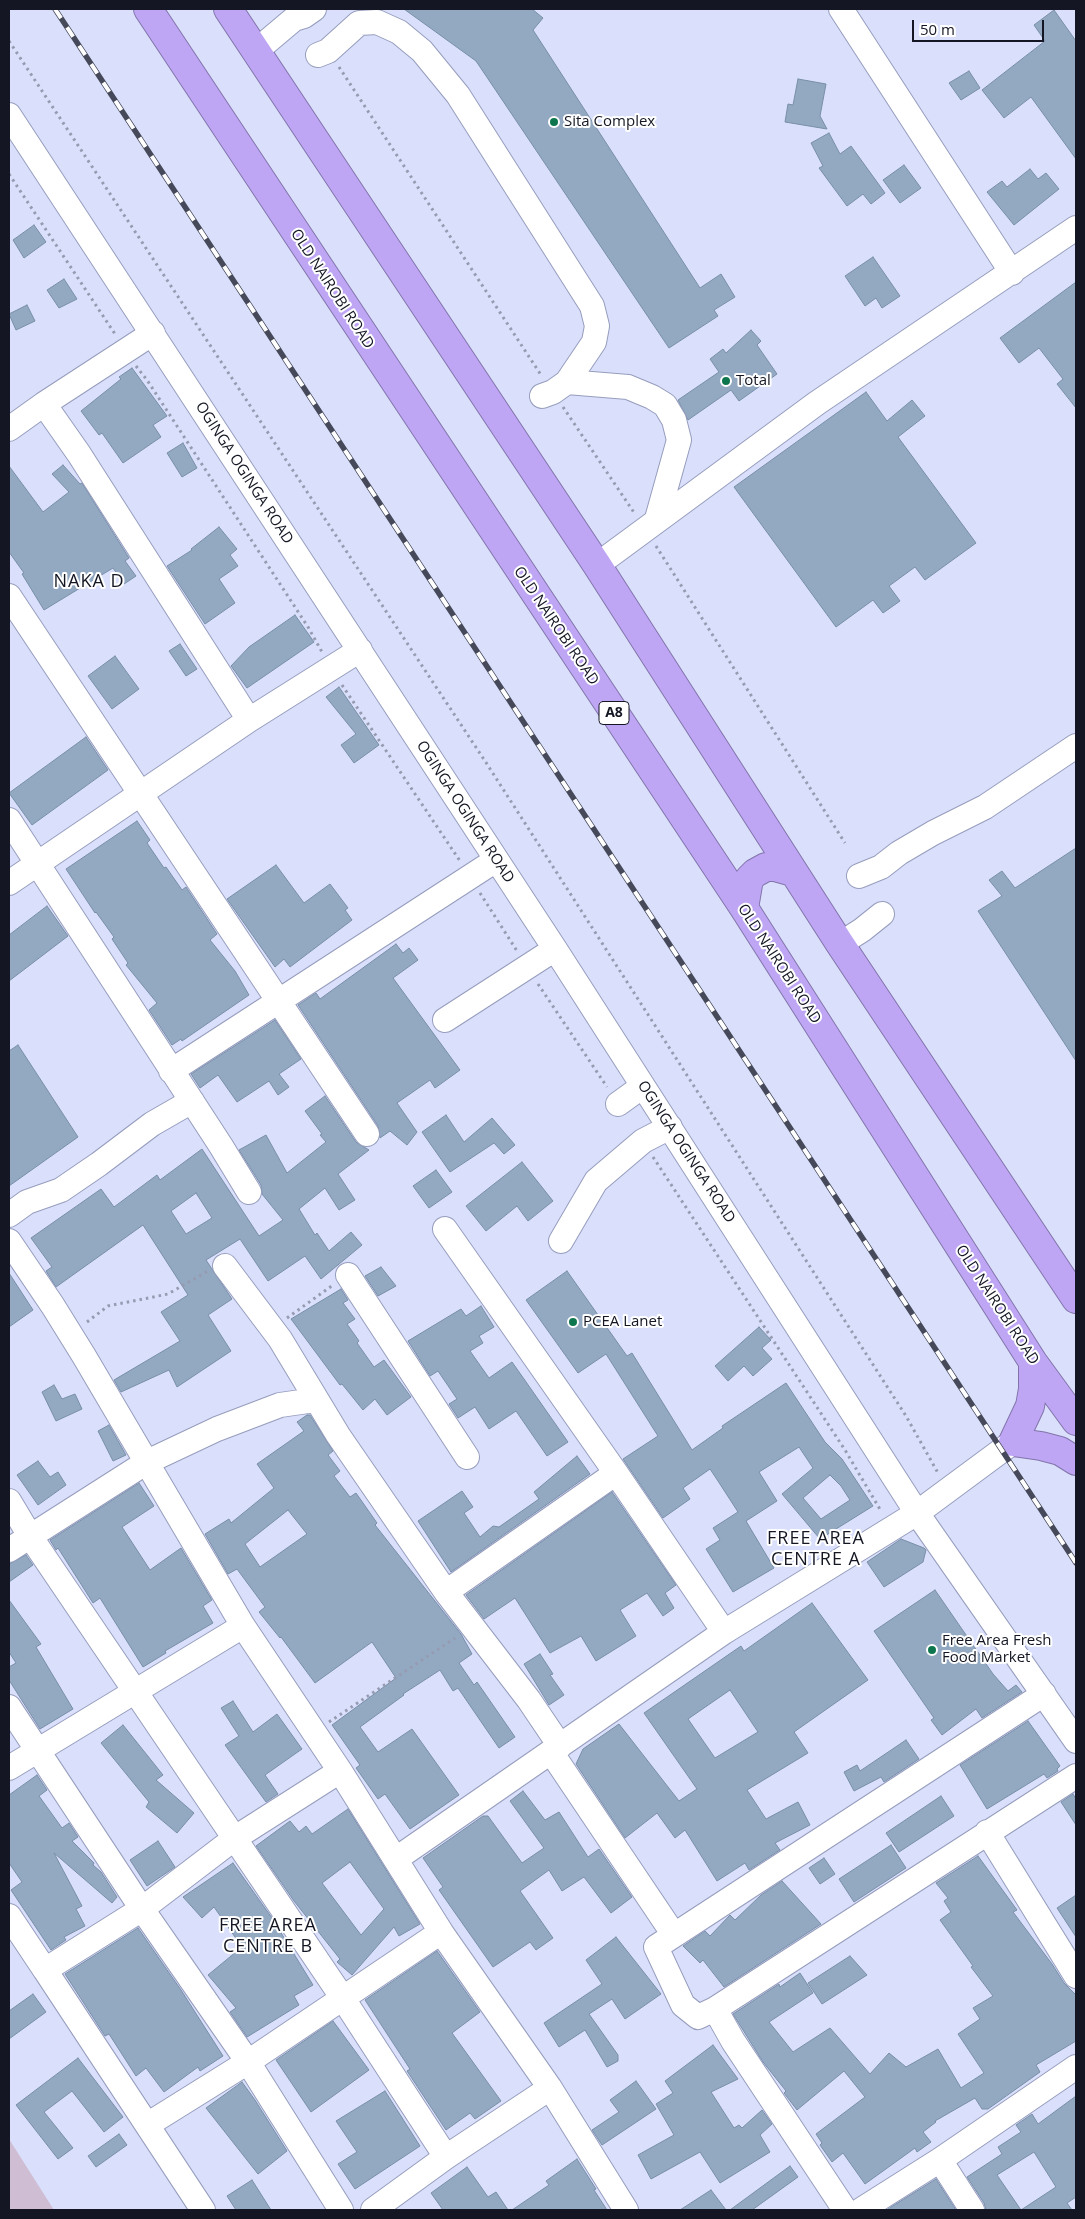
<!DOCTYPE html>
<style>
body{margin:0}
#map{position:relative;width:1085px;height:2219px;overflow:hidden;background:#dae0fb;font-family:"Open Sans",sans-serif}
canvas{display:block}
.frame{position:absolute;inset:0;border:10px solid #141723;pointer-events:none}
.scale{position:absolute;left:912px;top:20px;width:132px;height:22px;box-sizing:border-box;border:2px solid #141723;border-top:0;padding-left:6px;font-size:15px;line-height:18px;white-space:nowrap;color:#141723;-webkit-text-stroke:4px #fff;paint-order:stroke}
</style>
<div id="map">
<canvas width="1085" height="2219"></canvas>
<div class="frame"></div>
<div class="scale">50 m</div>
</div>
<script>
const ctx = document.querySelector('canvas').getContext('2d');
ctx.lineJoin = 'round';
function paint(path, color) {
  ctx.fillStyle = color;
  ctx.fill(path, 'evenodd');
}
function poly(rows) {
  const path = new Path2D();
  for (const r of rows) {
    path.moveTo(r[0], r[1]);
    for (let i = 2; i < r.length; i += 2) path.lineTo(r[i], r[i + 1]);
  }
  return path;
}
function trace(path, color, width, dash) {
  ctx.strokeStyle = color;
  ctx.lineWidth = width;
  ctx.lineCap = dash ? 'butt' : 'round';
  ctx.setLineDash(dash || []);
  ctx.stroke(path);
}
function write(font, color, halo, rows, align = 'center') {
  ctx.font = font + ' "Open Sans",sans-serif';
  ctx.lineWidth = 4;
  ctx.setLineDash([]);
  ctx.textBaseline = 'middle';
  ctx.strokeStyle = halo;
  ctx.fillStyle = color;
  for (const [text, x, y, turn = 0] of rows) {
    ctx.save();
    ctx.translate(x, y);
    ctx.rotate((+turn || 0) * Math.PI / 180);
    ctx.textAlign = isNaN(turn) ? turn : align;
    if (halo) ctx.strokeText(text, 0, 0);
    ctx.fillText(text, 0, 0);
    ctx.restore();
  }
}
paint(poly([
 [9,2139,54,2210,9,2210]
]), '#cfbdd3');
const building = poly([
 [404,9,532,9,543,18,533,30,700,288,721,274,735,297,714,310,718,316,669,348,476,61,404,9],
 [1054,10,1076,41,1076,159,1031,97,1004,118,982,90,1045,41,1034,25,1054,10],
 [969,71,980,88,961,100,949,83,969,71],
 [798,79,826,84,820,116,827,129,785,122,788,104,793,105,798,79],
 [829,133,840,154,851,146,885,193,871,204,863,194,847,206,819,168,823,166,811,143,829,133],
 [904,165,921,188,900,203,883,180,904,165],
 [1030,169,1038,179,1046,173,1059,189,1014,225,987,192,1002,181,1007,187,1030,169],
 [34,225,46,242,24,258,13,240,34,225],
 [873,257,900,296,882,308,876,298,865,306,845,276,873,257],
 [64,279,77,299,59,308,47,290,64,279],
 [1076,282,1076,408,1057,384,1063,379,1039,348,1019,363,1000,338,1076,282],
 [27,305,35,321,16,330,9,314,27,305],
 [751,330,761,341,757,345,777,374,739,401,731,390,688,420,678,400,719,372,710,359,723,349,726,353,751,330],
 [132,368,167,416,153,425,161,437,123,463,102,433,99,435,81,411,121,379,119,377,132,368],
 [866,392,887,421,912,400,925,416,898,437,976,543,925,580,915,567,889,586,900,601,883,613,873,600,836,627,734,487,866,392],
 [183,443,197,468,182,477,167,453,183,443],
 [63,465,80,484,82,483,129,558,125,561,136,576,124,584,113,568,44,610,22,574,24,573,9,552,9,466,43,512,69,492,52,474,63,465],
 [219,527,237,549,230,555,238,566,219,579,235,603,205,624,167,566,192,550,191,549,219,527],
 [295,615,314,642,247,688,231,666,249,647,295,615],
 [180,644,197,669,186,676,169,651,180,644],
 [115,656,139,689,112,709,88,676,115,656],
 [339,687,379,745,354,763,341,745,356,734,326,697,339,687],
 [86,737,108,770,32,825,9,793,86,737],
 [137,821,150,840,147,843,164,868,166,867,182,890,186,887,217,934,210,940,235,971,249,995,182,1041,181,1039,172,1045,149,1010,157,1003,126,965,128,963,112,939,114,937,96,912,95,913,66,869,137,821],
 [1076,848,1076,1061,978,911,1002,896,989,880,1002,871,1015,888,1076,848],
 [276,865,304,903,330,884,348,908,345,910,352,920,290,967,284,959,275,967,227,899,276,865],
 [47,906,68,936,9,981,9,935,47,906],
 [396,944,403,953,409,948,418,960,393,978,460,1070,435,1088,430,1080,397,1103,417,1132,407,1145,390,1131,380,1138,378,1126,298,1005,316,993,320,999,396,944],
 [275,1020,301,1059,279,1074,289,1087,278,1095,269,1081,237,1102,218,1075,200,1088,191,1074,275,1020],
 [18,1045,78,1137,9,1186,9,1051,18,1045],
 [325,1096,356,1142,369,1150,338,1174,355,1200,339,1210,325,1188,299,1209,315,1235,317,1233,329,1251,351,1232,362,1245,321,1279,305,1256,268,1281,240,1239,206,1260,232,1299,208,1315,231,1351,177,1387,169,1370,121,1392,114,1380,180,1341,161,1312,188,1295,143,1225,56,1287,46,1271,52,1267,31,1238,101,1189,114,1207,157,1175,160,1180,202,1149,259,1236,283,1220,262,1194,261,1185,239,1150,266,1135,287,1173,326,1142,320,1135,322,1134,305,1111,325,1096],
 [196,1193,212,1218,186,1234,171,1211,196,1193],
 [446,1115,464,1142,492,1118,515,1145,504,1154,494,1143,450,1172,422,1132,446,1115],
 [522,1162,553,1201,528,1221,517,1206,486,1231,466,1206,522,1162],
 [436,1170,452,1192,429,1208,413,1186,436,1170],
 [381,1267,396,1286,378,1296,365,1276,381,1267],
 [567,1271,627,1356,632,1353,692,1450,723,1428,722,1426,786,1383,825,1442,842,1459,873,1506,820,1539,782,1494,813,1468,799,1447,759,1472,777,1501,746,1521,774,1568,733,1592,706,1549,720,1540,713,1528,738,1512,718,1481,710,1469,683,1488,690,1499,663,1518,623,1459,658,1436,606,1354,578,1373,526,1300,567,1271],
 [830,1475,841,1486,850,1500,821,1519,803,1498,830,1475],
 [9,1273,33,1310,9,1327,9,1273],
 [341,1289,348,1300,343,1303,355,1319,347,1324,359,1341,357,1343,374,1367,384,1360,411,1397,387,1415,375,1399,363,1410,342,1384,340,1385,291,1319,341,1289],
 [481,1306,494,1327,479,1336,483,1343,470,1351,489,1378,512,1362,524,1379,568,1442,547,1456,516,1411,489,1429,475,1407,458,1418,449,1404,457,1399,438,1371,430,1376,408,1341,461,1309,466,1316,481,1306],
 [759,1327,771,1340,762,1348,772,1359,753,1376,744,1366,728,1381,715,1366,759,1327],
 [54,1385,62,1399,75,1394,82,1409,56,1421,42,1392,54,1385],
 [307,1415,310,1415,333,1451,328,1455,340,1471,334,1476,350,1497,356,1493,377,1523,375,1525,461,1634,472,1654,459,1663,474,1685,477,1682,515,1737,499,1748,458,1688,453,1691,440,1670,403,1694,404,1695,360,1727,378,1752,412,1729,459,1795,410,1829,385,1794,378,1799,356,1768,360,1765,332,1725,396,1678,372,1642,315,1683,281,1637,280,1638,259,1612,265,1607,237,1569,228,1574,205,1534,229,1519,231,1523,274,1488,257,1464,304,1431,297,1422,307,1415],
 [288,1510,307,1534,260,1567,245,1544,288,1510],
 [109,1425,126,1455,113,1461,98,1431,109,1425],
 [577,1456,590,1474,451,1572,418,1521,462,1491,473,1507,464,1513,480,1537,493,1526,499,1527,539,1499,534,1492,577,1456],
 [38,1461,50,1477,58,1472,66,1485,38,1505,17,1475,38,1461],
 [139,1483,154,1506,122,1527,150,1570,181,1548,212,1600,203,1606,213,1623,165,1651,166,1653,143,1667,100,1598,93,1603,58,1548,56,1550,50,1540,139,1483],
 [612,1492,676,1585,665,1593,674,1608,663,1616,647,1593,620,1610,636,1636,596,1661,581,1636,550,1653,515,1598,484,1619,466,1595,612,1492],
 [901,1539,924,1548,926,1550,923,1562,884,1587,867,1562,901,1539],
 [26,1555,33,1565,9,1582,9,1564,26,1555],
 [935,1590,993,1674,1008,1691,1016,1685,1022,1692,982,1718,976,1709,942,1735,931,1720,934,1718,874,1631,935,1590],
 [9,1600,41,1644,36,1647,73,1709,40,1729,9,1680,9,1667,16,1663,9,1652,9,1600],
 [812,1603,868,1680,794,1732,808,1753,747,1790,766,1819,798,1802,810,1825,775,1843,780,1850,749,1870,745,1863,717,1881,685,1830,675,1838,657,1813,625,1838,576,1764,583,1749,619,1724,679,1801,697,1789,644,1713,741,1646,744,1651,812,1603],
 [730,1690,758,1732,715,1758,688,1719,730,1690],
 [540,1654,553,1674,550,1675,564,1695,549,1705,524,1664,540,1654],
 [233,1701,253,1732,277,1714,302,1749,265,1775,278,1794,266,1802,225,1745,239,1736,221,1708,233,1701],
 [1028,1721,1060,1766,1057,1769,1058,1771,1047,1778,1044,1774,987,1809,960,1765,1028,1721],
 [123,1725,163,1775,156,1780,194,1813,177,1833,146,1807,149,1802,101,1743,123,1725],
 [906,1740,919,1759,884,1782,881,1777,854,1791,844,1772,857,1765,860,1771,906,1740],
 [37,1775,47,1790,39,1796,62,1828,69,1823,78,1837,72,1841,94,1863,93,1865,101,1872,117,1897,112,1903,54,1853,82,1906,76,1909,85,1926,64,1937,66,1940,51,1950,11,1890,22,1882,9,1863,9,1795,37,1775],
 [523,1791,545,1820,559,1812,588,1857,599,1849,632,1897,611,1913,584,1877,562,1891,549,1870,520,1891,553,1938,536,1950,530,1942,493,1967,439,1890,443,1887,423,1858,483,1816,488,1816,522,1863,544,1848,510,1801,523,1791],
 [1073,1794,1076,1799,1076,1825,1061,1802,1073,1794],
 [941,1796,954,1816,899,1852,886,1833,941,1796],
 [348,1809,420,1924,399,1936,394,1927,352,1975,337,1962,340,1959,294,1901,256,1846,290,1821,299,1832,306,1826,312,1834,348,1809],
 [350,1862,384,1909,361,1935,322,1883,350,1862],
 [158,1841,175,1867,147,1886,130,1860,158,1841],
 [891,1845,906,1868,854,1902,839,1879,891,1845],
 [978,1856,1017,1910,1013,1912,1052,1964,1064,1983,1076,1995,1076,2041,1036,2065,1040,2072,988,2109,982,2109,975,2098,935,2121,936,2122,923,2132,931,2142,917,2152,915,2148,865,2184,843,2153,832,2162,820,2145,822,2143,816,2134,865,2097,844,2071,797,2110,784,2093,786,2091,763,2062,733,2014,779,1984,780,1987,800,1973,813,1993,769,2022,793,2052,830,2028,870,2074,889,2053,906,2067,938,2049,961,2088,984,2073,958,2034,980,2019,973,2008,993,1996,971,1967,973,1966,940,1920,951,1912,944,1901,948,1898,936,1883,978,1856],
 [824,1858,835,1874,820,1884,809,1868,824,1858],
 [233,1863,272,1918,313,1985,294,1996,299,2005,247,2037,230,2012,236,2008,208,1975,242,1947,214,1907,202,1918,183,1897,233,1863],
 [782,1881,821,1924,724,1987,703,1960,700,1963,683,1946,705,1931,710,1936,730,1915,735,1920,761,1895,782,1881],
 [1076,1895,1076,1937,1057,1908,1076,1895],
 [138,1928,181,1990,223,2056,200,2071,198,2067,164,2092,146,2068,136,2076,109,2034,105,2036,65,1974,138,1928],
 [616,1937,661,1994,625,2019,612,1999,589,2014,618,2055,618,2061,607,2067,585,2030,559,2047,544,2023,602,1984,586,1960,616,1937],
 [437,1951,480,2012,452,2033,501,2101,475,2119,470,2113,446,2130,407,2071,410,2069,365,2000,437,1951],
 [850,1956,867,1975,822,2004,808,1983,850,1956],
 [33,1994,46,2012,9,2039,9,2011,33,1994],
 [333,2021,369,2070,311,2112,276,2060,333,2021],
 [713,2045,738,2079,711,2092,734,2128,739,2125,742,2128,762,2110,772,2124,760,2135,770,2152,720,2183,700,2152,651,2179,638,2155,674,2135,656,2104,673,2093,665,2081,713,2045],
 [78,2058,123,2117,104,2132,72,2091,44,2112,73,2148,58,2159,16,2105,78,2058],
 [636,2081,656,2109,602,2145,592,2130,619,2112,610,2100,636,2081],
 [242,2082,255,2100,287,2151,258,2174,206,2108,242,2082],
 [385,2091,420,2146,355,2189,338,2164,357,2152,336,2121,385,2091],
 [1076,2096,1076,2197,1067,2203,1072,2210,1021,2210,1056,2187,1034,2152,997,2175,1021,2210,986,2210,984,2203,967,2177,1002,2154,998,2147,1021,2132,1016,2125,1032,2114,1038,2124,1076,2096],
 [119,2134,127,2145,96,2167,88,2156,119,2134],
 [577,2159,596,2189,594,2190,607,2210,512,2210,549,2185,546,2181,577,2159],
 [790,2166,798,2177,752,2210,730,2210,790,2166],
 [467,2167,488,2197,496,2192,508,2210,443,2210,431,2193,467,2167],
 [936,2179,956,2210,887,2210,891,2207,936,2179],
 [252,2180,271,2210,236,2210,227,2196,252,2180],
 [711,2190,726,2210,680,2210,711,2190]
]);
paint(building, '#93a9c2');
trace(building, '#788ea8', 1);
const minor = poly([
 [841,9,1012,273],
 [256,51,294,19,304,16,314,9],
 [318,55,328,51,359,23,377,22,399,32,422,51,458,95,592,306,597,326,594,342,567,382,553,392,542,396],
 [9,115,555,949,917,1513,1076,1741],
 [567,382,628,387,652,397,665,405,674,420,679,440,657,519],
 [44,404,79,454,249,720],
 [9,429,44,404,153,333],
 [597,565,817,403,1076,228],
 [9,596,367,1134],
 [9,820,221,1146,249,1192],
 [859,876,881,867,899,853,933,833,985,807,1076,746],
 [9,883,249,720,360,650],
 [840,944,862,930,882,914],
 [445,1020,555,949],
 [171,1071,496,860],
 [618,1104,643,1086],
 [9,1215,27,1202,61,1190,99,1164,152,1124,192,1101],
 [445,1229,616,1473,724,1632],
 [9,1241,53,1306,84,1356,243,1626,340,1771,441,1932,550,2088,626,2210],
 [561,1241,596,1181,643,1141,670,1127],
 [225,1266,280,1339,338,1435,446,1592,529,1700,560,1746],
 [348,1275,467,1457],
 [9,1501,30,1536,342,1997,446,2157],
 [9,1550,147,1462,217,1429,280,1405,315,1400],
 [446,1592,616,1473],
 [9,1707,142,1909,248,2062,341,2210],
 [551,1752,674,1935],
 [9,1768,243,1626],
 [987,1832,1076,1976],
 [396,1859,724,1632,917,1513,1013,1442],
 [9,1916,45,1970],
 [715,2009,1076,1776],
 [147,2125,248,2062,441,1932],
 [940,2160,972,2210],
 [203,2210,45,1970,142,1909,235,1838,340,1771],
 [373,2210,446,2157,550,2088],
 [845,2210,733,2041,715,2009,698,2017,683,2005,656,1947,1044,1694],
 [861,2210,940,2160,1076,2067]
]);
const highway = poly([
 [148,9,744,908,1033,1362,1076,1421],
 [228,9,597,565,840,944,1076,1299],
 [744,908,749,879,755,873,766,867,775,867,793,872],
 [1033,1362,1033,1389,1030,1406,1013,1442,1041,1446,1060,1451,1076,1461]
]);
trace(minor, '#969dbd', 26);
trace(highway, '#8274ab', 30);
trace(poly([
 [9,41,485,761,906,1416,938,1473],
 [339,67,541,375],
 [9,174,115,334],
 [136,366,147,380,308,627,322,652],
 [563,407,635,514],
 [656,546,845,843],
 [342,685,460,861],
 [480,893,517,951],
 [538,984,607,1087],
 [653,1157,845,1450,881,1511],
 [287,1318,333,1285],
 [87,1322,108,1306,168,1294,208,1271],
 [329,1722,455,1638]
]), '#969bb1', 3, [2.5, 4]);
trace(minor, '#fff', 24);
trace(highway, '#bea6f4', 28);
const rail = poly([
 [55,9,1076,1563]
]);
trace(rail, '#464959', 5.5);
trace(rail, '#fff', 4, [11]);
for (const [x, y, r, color] of [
 [554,122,5,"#0e764f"],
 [726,381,5,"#0e764f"],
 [573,1322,5,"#0e764f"],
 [932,1650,5,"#0e764f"]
]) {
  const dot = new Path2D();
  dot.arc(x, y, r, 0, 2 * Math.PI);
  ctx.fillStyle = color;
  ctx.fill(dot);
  trace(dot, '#fff', 2);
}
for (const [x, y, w] of [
 [614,713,30]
]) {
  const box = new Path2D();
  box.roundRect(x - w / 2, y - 11.5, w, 23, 4);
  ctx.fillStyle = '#fff';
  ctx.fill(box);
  trace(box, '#141723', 1);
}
write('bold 14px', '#141723', null, [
 ["A8",614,713]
]);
write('15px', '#141723', '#fff', [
 ["Sita Complex",564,122],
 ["Total",736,381],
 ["PCEA Lanet",583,1322],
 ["Free Area Fresh",942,1641],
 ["Food Market",942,1658]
], 'left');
write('15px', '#141723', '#fff', [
 ["OLD NAIROBI ROAD",332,289,57],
 ["OGINGA OGINGA ROAD",244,473,57],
 ["OLD NAIROBI ROAD",556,626,56],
 ["OGINGA OGINGA ROAD",465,812,57],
 ["OLD NAIROBI ROAD",779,964,57],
 ["OGINGA OGINGA ROAD",686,1152,57],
 ["OLD NAIROBI ROAD",997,1305,57]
]);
ctx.letterSpacing = '1px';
write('18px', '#141723', '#fff', [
 ["NAKA D",89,582],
 ["FREE AREA",816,1539],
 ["CENTRE A",816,1560],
 ["FREE AREA",268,1926],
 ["CENTRE B",268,1947]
]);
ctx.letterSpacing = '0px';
</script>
